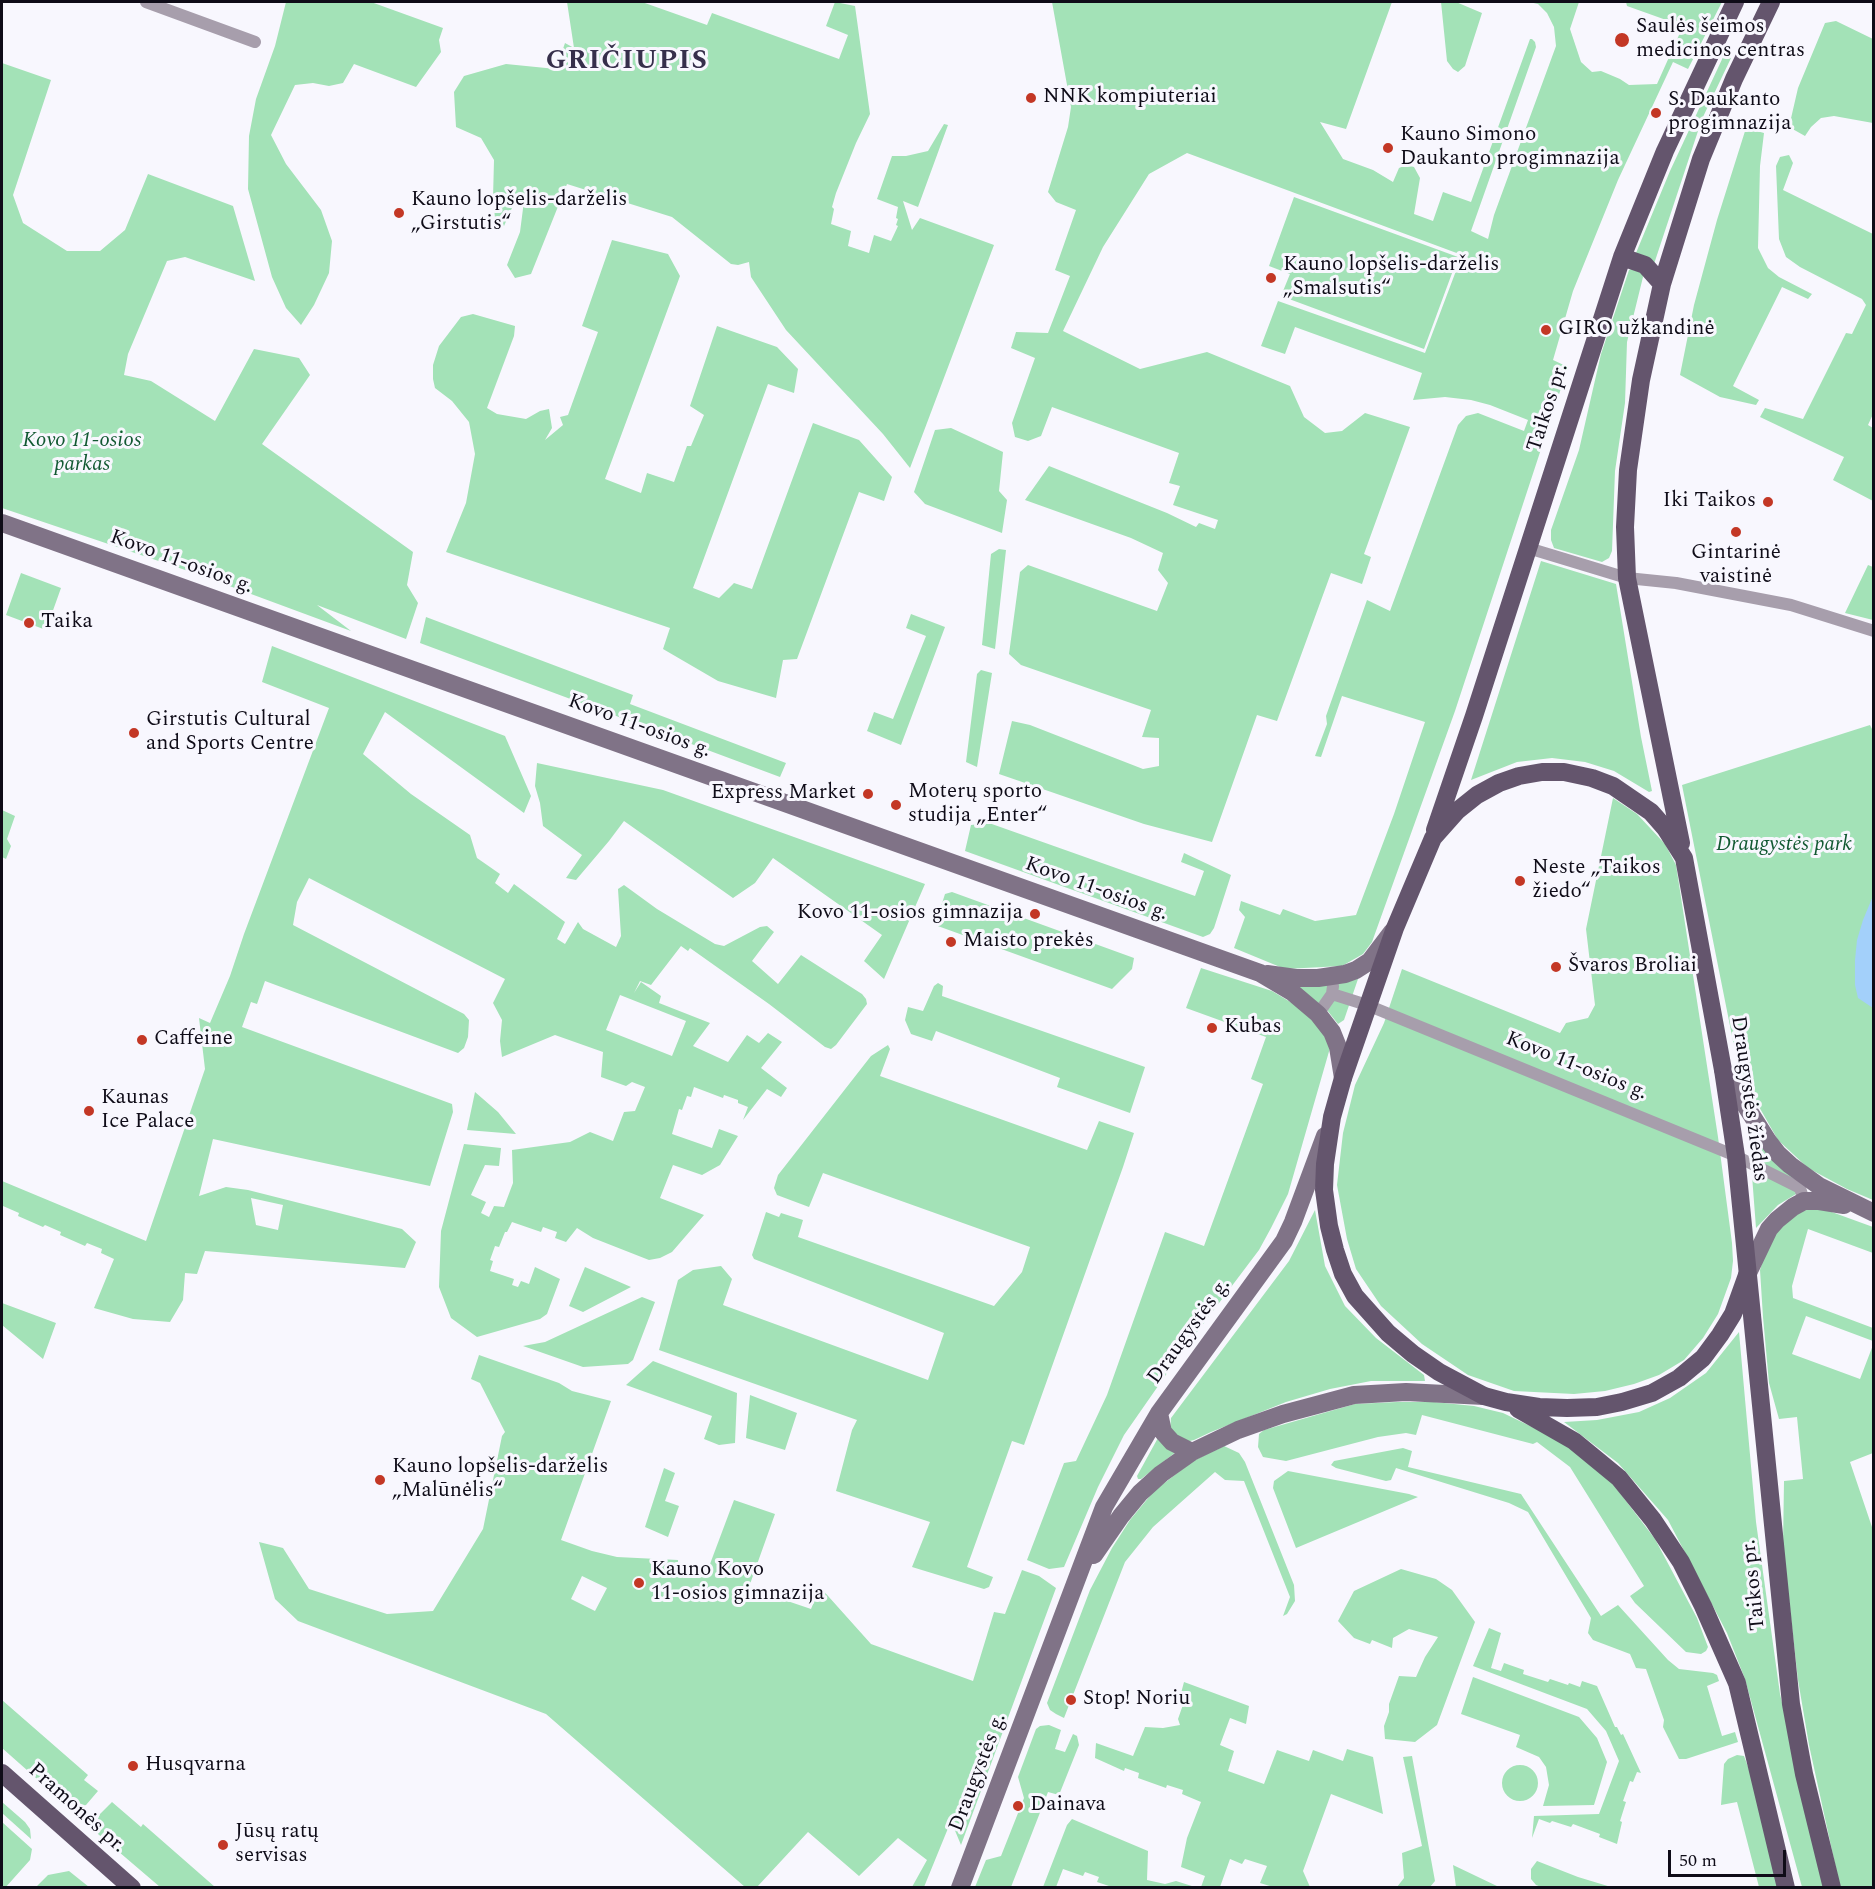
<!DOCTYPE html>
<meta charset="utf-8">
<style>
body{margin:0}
#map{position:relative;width:1875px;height:1889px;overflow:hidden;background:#f8f7fe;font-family:Spectral,serif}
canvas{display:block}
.frame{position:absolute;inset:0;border:3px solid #0f0c18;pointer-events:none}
.scale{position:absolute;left:1668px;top:1850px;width:118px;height:27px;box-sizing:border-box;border:3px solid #0f0c18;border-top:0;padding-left:8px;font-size:18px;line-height:21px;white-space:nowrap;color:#0f0c18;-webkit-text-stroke:4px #f8f7fe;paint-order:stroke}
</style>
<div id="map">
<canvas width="1875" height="1889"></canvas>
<div class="frame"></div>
<div class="scale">50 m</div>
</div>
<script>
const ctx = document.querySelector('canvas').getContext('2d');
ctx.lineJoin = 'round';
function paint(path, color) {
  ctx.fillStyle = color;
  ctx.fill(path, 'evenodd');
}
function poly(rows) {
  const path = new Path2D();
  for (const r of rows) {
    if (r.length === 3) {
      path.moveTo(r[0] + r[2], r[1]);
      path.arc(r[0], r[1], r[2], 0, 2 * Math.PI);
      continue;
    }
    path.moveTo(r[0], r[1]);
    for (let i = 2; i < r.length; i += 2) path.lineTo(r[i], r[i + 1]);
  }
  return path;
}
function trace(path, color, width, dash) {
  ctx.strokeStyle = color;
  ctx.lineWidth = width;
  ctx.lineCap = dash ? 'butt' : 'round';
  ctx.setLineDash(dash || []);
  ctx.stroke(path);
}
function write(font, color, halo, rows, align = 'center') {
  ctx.font = font + ' Spectral,serif';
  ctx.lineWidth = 6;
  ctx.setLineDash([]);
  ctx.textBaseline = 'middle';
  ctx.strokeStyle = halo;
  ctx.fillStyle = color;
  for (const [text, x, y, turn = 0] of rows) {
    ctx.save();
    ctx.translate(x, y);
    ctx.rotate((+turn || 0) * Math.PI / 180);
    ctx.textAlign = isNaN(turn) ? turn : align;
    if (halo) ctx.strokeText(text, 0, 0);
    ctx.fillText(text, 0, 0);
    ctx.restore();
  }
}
paint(poly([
 [286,2,371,2,443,28,439,40,441,52,416,87,354,64,343,83,329,86,313,83,295,85,271,135,286,164,321,210,332,241,329,273,314,305,301,325,286,308,272,277,248,189,249,136,256,99,275,46],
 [567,2,642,2,707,25,712,13,839,59,848,35,826,26,835,2,855,6,870,114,856,143,836,193,832,207,834,209,831,224,851,231,848,246,869,253,874,235,891,241,898,226,896,225,898,219,896,218,898,207,877,199,892,156,906,156,928,151,944,124,948,125,918,207,903,201,912,230,920,218,994,245,910,468,883,434,786,330,751,277,749,262,738,265,731,264,672,217,567,184,531,274,515,278,507,265,520,232,524,201,515,201,504,226,495,218,493,198,494,160,481,138,456,127,454,92,464,76,506,64,556,69,565,43,574,48],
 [1052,2,1392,2,1346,129,1320,122,1343,159,1373,170,1393,182,1399,168,1406,165,1414,167,1420,178,1414,214,1433,221,1443,192,1471,202,1530,39,1532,39,1535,42,1536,47,1471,231,1488,239,1494,215,1556,46,1554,27,1547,13,1538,4,1529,2,1579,2,1570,29,1581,62,1592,72,1601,71,1620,79,1629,85,1657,84,1683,26,1627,6,1626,2,1722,2,1688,69,1673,62,1618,180,1573,291,1553,360,1568,367,1455,711,1372,942,1363,954,1342,966,1285,969,1234,948,1245,917,1239,910,1241,901,1280,915,1283,909,1315,921,1356,915,1394,814,1425,722,1342,696,1321,757,1315,756,1327,724,1326,716,1367,600,1390,611,1458,425,1466,416,1478,413,1524,431,1528,420,1490,405,1471,400,1445,397,1413,400,1422,373,1295,327,1285,354,1261,346,1278,301,1425,353,1462,255,1187,153,1149,174,1103,247,1063,331,1140,369,1207,352,1290,386,1304,417,1325,433,1342,431,1365,413,1410,427,1364,554,1371,557,1362,584,1331,573,1277,721,1257,715,1212,842,1144,824,999,774,1012,721,1030,725,1143,769,1159,766,1159,738,1142,737,1151,710,1021,665,1009,654,1020,572,1028,565,1157,611,1168,583,1158,570,1163,553,1131,538,1025,500,1049,466,1167,513,1196,527,1199,523,1215,529,1218,520,1173,505,1180,486,1169,483,1179,453,1052,407,1041,436,1028,441,1015,437,1012,423,1035,358,1011,348,1016,332,1048,333,1070,276,1055,270,1076,210,1056,202,1048,192,1068,127,1071,107],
 [1441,2,1456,2,1482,13,1465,66,1458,72,1453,69,1447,61],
 [1836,21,1873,39,1873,123,1834,116,1821,118,1811,127,1805,136,1789,127,1798,88,1825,23],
 [1724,55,1731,58,1702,119,1654,264,1636,253,1670,171],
 [2,63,51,80,13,195,23,223,67,251,100,251,125,230,148,174,233,206,255,281,185,257,167,261,128,354,124,375,151,381,215,421,254,349,299,358,310,375,262,444,413,552,407,585,418,603,406,639,317,605,351,631,197,574,2,508],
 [1746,128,1764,133,1760,166,1758,248,1768,268,1779,277,1812,294,1808,299,1782,287,1733,386,1759,400,1756,405,1720,397,1680,375,1694,305,1717,220],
 [1789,155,1793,163,1783,190,1873,234,1874,412,1868,425,1873,428,1873,501,1833,480,1844,457,1760,417,1765,408,1803,419,1846,333,1852,334,1866,305,1862,299,1800,267,1786,257,1779,239,1776,166,1780,157],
 [1294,197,1458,257,1424,349,1281,296,1290,274,1269,266],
 [612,240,668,254,680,276,605,479,641,493,647,473,674,482,687,446,691,446,704,415,690,406,717,326,777,347,798,369,794,393,768,384,693,588,719,598,734,583,752,589,813,423,859,440,892,477,884,501,859,492,797,659,783,660,776,698,718,681,663,649,670,628,446,552,466,503,475,454,469,422,452,401,435,388,433,379,433,365,439,346,461,317,473,314,515,326,514,336,487,408,497,414,526,419,540,411,549,409,552,428,545,440,563,425,560,417,568,415,598,332,582,326],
 [1635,267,1642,270,1643,277,1627,342,1625,403,1615,471,1612,551,1609,558,1602,562,1554,548,1551,540,1551,530,1579,450,1601,354,1629,270],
 [951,428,1003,452,999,491,1007,500,1002,533,925,504,914,492,935,430],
 [999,549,1006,550,995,649,982,645,991,554],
 [1541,561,1616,584,1641,737,1652,791,1649,792,1614,771,1585,762,1552,758,1517,762,1471,780],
 [1868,565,1873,567,1873,620,1845,613],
 [21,573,61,588,46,630,6,615],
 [911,614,945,627,901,745,867,731,874,712,893,719,926,636,906,628],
 [426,617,633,695,630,704,786,763,780,777,420,643],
 [272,646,505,736,531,796,524,813,385,712,363,754,411,794,470,835,477,858,500,874,495,883,508,893,514,884,565,922,557,939,565,944,578,922,583,929,616,947,621,936,618,889,624,885,657,909,715,944,724,946,760,927,767,926,774,932,752,961,778,984,801,955,862,994,866,999,867,1004,836,1045,831,1049,825,1047,769,1004,690,948,688,951,681,946,651,985,640,981,634,993,641,982,661,996,659,1003,710,1023,693,1046,728,1062,747,1035,759,1043,768,1033,782,1042,761,1068,787,1088,781,1097,767,1089,743,1120,748,1107,738,1103,738,1100,724,1095,723,1098,694,1087,691,1097,687,1096,682,1110,679,1109,672,1134,712,1148,719,1129,738,1136,720,1165,702,1175,673,1165,660,1198,704,1215,672,1252,660,1258,649,1260,593,1238,577,1228,566,1242,555,1238,557,1232,543,1227,541,1232,512,1222,507,1232,505,1232,499,1247,495,1246,490,1260,493,1261,490,1271,514,1279,512,1285,518,1287,521,1281,529,1284,535,1267,560,1279,547,1314,540,1319,477,1337,451,1318,439,1287,441,1231,464,1144,501,1148,499,1166,485,1165,471,1195,486,1202,481,1213,489,1217,494,1206,504,1207,513,1183,512,1150,570,1142,590,1132,613,1141,624,1112,635,1111,645,1087,632,1082,626,1086,601,1077,603,1052,555,1035,502,1057,500,1041,502,1020,493,1003,505,979,309,878,297,902,293,925,464,1014,469,1020,468,1037,464,1048,458,1053,265,981,257,1004,251,1002,242,1027,452,1104,453,1112,430,1186,213,1139,199,1196,226,1187,248,1190,402,1229,416,1242,405,1268,205,1251,197,1274,185,1273,183,1300,170,1322,133,1319,94,1308,114,1259,101,1253,102,1249,87,1243,85,1246,60,1235,61,1232,45,1225,43,1227,18,1216,19,1213,3,1206,2,1209,2,1181,146,1241,205,1069,199,1018,210,1023,230,976,244,934,329,708,262,682],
 [620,995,686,1021,672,1056,606,1030],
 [251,1198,283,1205,278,1230,256,1225],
 [981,670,992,673,977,767,966,762,977,674],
 [1870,725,1874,733,1873,1200,1847,1189,1808,1168,1778,1140,1750,1091,1736,1056,1682,785],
 [537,763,663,790,925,884,884,979,864,961,882,935,773,858,755,883,733,898,624,821,609,841,576,880,566,878,582,855,543,826,540,803,535,786],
 [1613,798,1637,814,1665,844,1676,865,1718,1137,1732,1243,1733,1261,1731,1278,1718,1314,1703,1338,1684,1360,1659,1375,1634,1384,1605,1391,1574,1394,1514,1391,1468,1375,1422,1344,1381,1306,1356,1269,1347,1239,1337,1185,1343,1133,1355,1085,1384,1023,1402,969,1560,1033,1566,1023,1588,1018,1595,1005,1586,929],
 [2,810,15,816,7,839,11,846,6,859,2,857],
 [989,823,1195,896,1204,871,1181,862,1184,853,1231,875,1214,928,1210,934,1203,937,965,851,971,825],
 [952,892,1134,958,1132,969,1112,989,935,925,945,894],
 [1201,968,1272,991,1302,1009,1320,1023,1330,1048,1288,1194,1271,1228,1259,1250,1179,1356,1124,1435,1098,1487,1064,1567,1049,1569,1027,1560,1064,1463,1076,1461,1107,1395,1165,1232,1204,1246,1263,1084,1251,1079,1266,1037,1186,1008],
 [1358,979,1344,1020,1338,1024,1327,1010,1298,987,1298,984],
 [938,983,943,986,942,996,1145,1067,1130,1113,1057,1087,1060,1078,936,1031,932,1041,911,1034,905,1020,908,1007,923,1011,934,986],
 [888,1045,890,1049,880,1076,1087,1150,1099,1121,1134,1133,1123,1167,1024,1445,1012,1441,967,1567,993,1577,989,1587,984,1589,912,1567,930,1522,836,1491,852,1430,857,1420,659,1350,678,1280,693,1270,721,1266,732,1279,723,1305,928,1380,944,1333,754,1259,752,1255,766,1212,779,1217,781,1213,803,1220,798,1237,994,1306,1022,1272,1030,1247,823,1173,809,1207,777,1195,774,1188,778,1175,871,1056],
 [475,1092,498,1112,516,1134,467,1130],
 [1751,1135,1797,1182,1796,1194,1778,1205,1756,1228,1749,1136],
 [1818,1207,1873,1227,1873,1253,1808,1229,1792,1286,1793,1298,1873,1328,1873,1341,1806,1316,1792,1354,1860,1379,1873,1345,1873,1453,1850,1462,1873,1530,1873,1887,1840,1887,1809,1745,1798,1680,1783,1547,1784,1481,1803,1479,1797,1417,1779,1419,1769,1383,1763,1317,1760,1270,1766,1249,1778,1229,1799,1212],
 [1315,1210,1325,1266,1345,1306,1376,1338,1424,1375,1425,1381,1371,1381,1330,1389,1286,1402,1211,1432,1194,1440,1186,1442,1170,1431,1171,1418,1289,1261],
 [585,1267,631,1287,583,1312,569,1306],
 [642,1297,655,1302,633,1360,628,1364,583,1367,523,1346,545,1342],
 [2,1303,56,1323,43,1359,2,1325],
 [1739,1332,1756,1522,1780,1694,1824,1887,1802,1887,1745,1679,1727,1633,1668,1520,1618,1463,1564,1422,1597,1420,1639,1412,1670,1398,1706,1373],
 [479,1355,559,1383,572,1391,611,1401,561,1540,592,1551,617,1557,678,1560,678,1563,707,1572,734,1500,775,1514,750,1584,752,1589,811,1609,820,1587,871,1644,973,1681,994,1612,1005,1614,1022,1570,1039,1576,1056,1588,961,1845,951,1821,924,1887,912,1887,927,1860,898,1838,859,1876,808,1832,757,1887,745,1887,546,1714,298,1621,275,1599,259,1542,283,1548,309,1589,387,1614,433,1611,483,1529,502,1436,505,1432,480,1383,471,1379],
 [582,1576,607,1588,595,1611,571,1599],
 [653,1361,737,1393,735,1443,719,1445,704,1439,712,1416,626,1385],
 [750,1395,797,1413,785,1450,746,1438],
 [1397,1402,1434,1402,1474,1406,1503,1413,1553,1437,1583,1457,1610,1480,1655,1539,1697,1618,1708,1647,1706,1651,1701,1654,1686,1652,1635,1603,1630,1596,1644,1586,1570,1467,1537,1442,1533,1444,1422,1415,1416,1435,1406,1433,1378,1437,1286,1461,1263,1457,1258,1447,1259,1434,1264,1430,1355,1404],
 [1159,1436,1176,1452,1141,1479,1138,1479,1137,1476],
 [1224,1446,1239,1453,1245,1462,1294,1585,1295,1601,1287,1614,1283,1616,1290,1597,1244,1481,1225,1480,1215,1472,1153,1527,1125,1562,1064,1718,1056,1714,1050,1710,1047,1703,1090,1590,1112,1548,1130,1520,1154,1491,1193,1461],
 [1403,1448,1412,1451,1408,1467,1521,1494,1601,1616,1618,1605,1668,1660,1679,1669,1713,1673,1717,1675,1719,1681,1707,1686,1722,1736,1735,1732,1738,1742,1686,1759,1679,1759,1663,1727,1664,1720,1646,1669,1636,1668,1630,1654,1593,1640,1588,1633,1591,1618,1528,1512,1509,1503,1396,1468,1391,1480,1386,1481,1336,1468,1331,1465,1334,1461],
 [664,1468,675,1473,665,1501,679,1506,668,1537,645,1527],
 [1288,1471,1409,1494,1418,1497,1296,1548,1273,1488,1274,1481],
 [1401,1569,1436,1579,1452,1590,1475,1622,1437,1725,1415,1742,1385,1739,1384,1726,1389,1712,1389,1704,1399,1676,1416,1677,1425,1657,1438,1637,1409,1629,1393,1638,1392,1648,1372,1640,1370,1644,1354,1638,1338,1621,1354,1591],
 [1489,1628,1501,1633,1491,1668,1501,1671,1504,1663,1524,1670,1523,1674,1548,1682,1550,1679,1568,1685,1569,1683,1580,1687,1582,1681,1597,1686,1615,1727,1617,1727,1621,1735,1623,1734,1641,1773,1637,1772,1633,1782,1630,1781,1623,1801,1626,1802,1620,1821,1622,1822,1617,1844,1599,1837,1600,1834,1573,1824,1571,1827,1552,1821,1550,1823,1539,1819,1532,1838,1534,1816,1599,1814,1619,1761,1606,1731,1587,1709,1473,1666],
 [1473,1677,1579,1717,1597,1738,1607,1762,1594,1805,1543,1806,1549,1785,1546,1767,1539,1757,1516,1747,1520,1735,1461,1714],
 [1184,1682,1249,1706,1246,1724,1230,1718,1220,1745,1234,1751,1228,1771,1264,1784,1277,1750,1309,1761,1313,1750,1343,1761,1347,1749,1373,1757,1383,1814,1331,1794,1303,1871,1310,1887,1273,1887,1260,1883,1267,1866,1245,1859,1242,1864,1230,1859,1220,1887,1201,1887,1205,1876,1181,1867,1187,1838,1201,1802,1182,1794,1183,1790,1167,1785,1166,1788,1138,1778,1139,1773,1125,1768,1124,1771,1095,1758,1096,1743,1133,1756,1145,1727,1163,1728,1180,1725,1178,1719,1185,1699,1180,1697],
 [2,1700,88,1775,84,1780,98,1791,86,1805,71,1809,2,1748],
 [1049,1725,1061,1730,1055,1749,1065,1752,1073,1734,1077,1736,1079,1745,1059,1795,1048,1792,1011,1887,975,1887,986,1860,1001,1856,1024,1798,1018,1777,1036,1729,1040,1726],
 [1737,1755,1744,1756,1753,1780,1778,1887,1759,1887,1737,1802,1721,1805,1724,1764,1728,1759],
 [1412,1756,1435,1881,1430,1887,1397,1887,1404,1878,1402,1853,1422,1846,1403,1757],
 [1520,1783,18],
 [2,1802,25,1822,30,1829,31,1839,2,1813],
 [112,1802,141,1827,143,1824,215,1887,160,1887,98,1834,95,1826,100,1814],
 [1072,1819,1148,1851,1147,1880,1165,1884,1176,1881,1195,1887,1112,1887,1097,1882,1099,1877,1085,1872,1083,1876,1063,1869,1056,1887,1043,1887,1067,1825],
 [2,1822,32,1849,30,1860,5,1888,2,1887],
 [1537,1861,1578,1877,1611,1887,1544,1888,1536,1885,1531,1879,1531,1869],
 [1453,1865,1499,1887,1456,1887],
 [69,1871,89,1887,36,1887,48,1875]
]), '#a3e2b7');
paint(poly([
 [1873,896,1873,1008,1858,998,1855,985,1855,960,1857,940,1863,920]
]), '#a3d0fa');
trace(poly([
 [146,2,255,42],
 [1528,548,1627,578,1676,583,1791,605,1874,631],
 [1332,994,1367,1005,1736,1156,1800,1188,1804,1201],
 [1318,1014,1332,994,1333,986]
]), '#a79eac', 12);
trace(poly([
 [2,523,1260,973,1292,992,1318,1014,1332,1032,1338,1047,1343,1078],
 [1267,974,1296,978,1318,978,1345,974,1356,970,1370,961,1392,932],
 [1723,1070,1768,1141,1778,1154,1790,1165,1819,1186,1874,1213],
 [1747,1275,1769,1229,1777,1220,1793,1207,1804,1201,1819,1201,1844,1205],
 [1159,1413,1163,1432,1172,1442,1192,1452],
 [1094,1555,1121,1516,1140,1493,1161,1474,1192,1452,1238,1430,1283,1414,1354,1395,1406,1392,1484,1396],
 [960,1888,1104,1507,1159,1413,1284,1241,1293,1222,1325,1136]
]), '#807387', 18);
trace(poly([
 [1622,257,1645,265,1662,284],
 [1435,830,1474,716,1622,257,1665,151,1735,2],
 [1681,843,1627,578,1625,527,1628,470,1641,380,1662,284,1701,159,1734,79,1771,2],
 [1747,1275,1733,1314,1720,1335,1703,1358,1679,1378,1652,1393,1622,1402,1597,1407,1567,1408,1539,1407,1506,1402,1484,1396,1439,1372,1413,1354,1388,1333,1355,1296,1343,1274,1335,1250,1329,1226,1324,1190,1325,1164,1332,1117,1343,1078,1395,928,1433,838,1457,811,1477,795,1499,783,1519,776,1542,772,1564,772,1592,778,1613,786,1651,812,1665,828,1684,858,1723,1070,1736,1156,1791,1704,1804,1774,1832,1888],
 [1518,1409,1574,1441,1619,1478,1653,1520,1681,1562,1703,1606,1737,1683,1786,1888],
 [2,1773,132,1888]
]), '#64556d', 18);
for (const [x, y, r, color] of [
 [1622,40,8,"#c33725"],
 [1031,98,6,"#c33725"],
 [1656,113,6,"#c33725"],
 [1388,148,6,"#c33725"],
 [399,213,6,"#c33725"],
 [1271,278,6,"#c33725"],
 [1546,330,6,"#c33725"],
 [1768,502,6,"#c33725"],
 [1736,532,6,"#c33725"],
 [29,623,6,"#c33725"],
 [134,733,6,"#c33725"],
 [868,794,6,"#c33725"],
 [896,805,6,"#c33725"],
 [1520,881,6,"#c33725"],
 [1035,914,6,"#c33725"],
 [951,942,6,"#c33725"],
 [1556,967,6,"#c33725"],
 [1212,1028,6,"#c33725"],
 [142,1040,6,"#c33725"],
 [89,1111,6,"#c33725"],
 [380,1480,6,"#c33725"],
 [639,1583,6,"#c33725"],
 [1071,1700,6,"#c33725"],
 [133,1766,6,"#c33725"],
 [1018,1806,6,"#c33725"],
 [223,1845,6,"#c33725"]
]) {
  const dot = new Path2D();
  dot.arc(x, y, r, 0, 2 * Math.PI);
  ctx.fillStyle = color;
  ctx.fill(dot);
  trace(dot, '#f8f7fe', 2);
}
write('21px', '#0f0c18', '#f8f7fe', [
 ["Saulės šeimos",1636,28],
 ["medicinos centras",1636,52],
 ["NNK kompiuteriai",1043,98],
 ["S. Daukanto",1668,101],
 ["progimnazija",1668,125],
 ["Kauno Simono",1400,136],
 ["Daukanto progimnazija",1400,160],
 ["Kauno lopšelis-darželis",411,201],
 ["„Girstutis“",411,225],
 ["Kauno lopšelis-darželis",1283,266],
 ["„Smalsutis“",1283,290],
 ["GIRO užkandinė",1558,330],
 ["Iki Taikos",1756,502,"right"],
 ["Gintarinė",1736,554,"center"],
 ["vaistinė",1736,578,"center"],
 ["Taika",41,623],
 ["Girstutis Cultural",146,721],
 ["and Sports Centre",146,745],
 ["Moterų sporto",908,793],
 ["studija „Enter“",908,817],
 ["Express Market",856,794,"right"],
 ["Neste „Taikos",1532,869],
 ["žiedo“",1532,893],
 ["Kovo 11-osios gimnazija",1023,914,"right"],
 ["Maisto prekės",963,942],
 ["Švaros Broliai",1568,967],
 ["Kubas",1224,1028],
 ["Caffeine",154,1040],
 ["Kaunas",101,1099],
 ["Ice Palace",101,1123],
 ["Kauno lopšelis-darželis",392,1468],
 ["„Malūnėlis“",392,1492],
 ["Kauno Kovo",651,1571],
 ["11-osios gimnazija",651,1595],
 ["Stop! Noriu",1083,1700],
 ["Husqvarna",145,1766],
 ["Dainava",1030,1806],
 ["Jūsų ratų",235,1833],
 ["servisas",235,1857]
], 'left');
write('21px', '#0f0c18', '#f8f7fe', [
 ["Taikos pr.",1549,408,-72],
 ["Kovo 11-osios g.",181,563,20],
 ["Kovo 11-osios g.",639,727,20],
 ["Kovo 11-osios g.",1096,890,20],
 ["Kovo 11-osios g.",1576,1067,22],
 ["Draugystės žiedas",1748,1099,82],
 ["Draugystės g.",1190,1332,-54],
 ["Taikos pr.",1755,1585,-96],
 ["Draugystės g.",979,1773,-69],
 ["Pramonės pr.",76,1809,42]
]);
write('italic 21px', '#125932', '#f8f7fe', [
 ["Kovo 11-osios",82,442],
 ["parkas",82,466],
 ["Draugystės park",1784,846]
]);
ctx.letterSpacing = '1.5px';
write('bold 27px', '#362f4b', '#f8f7fe', [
 ["GRIČIUPIS",627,63]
]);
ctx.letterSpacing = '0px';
</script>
